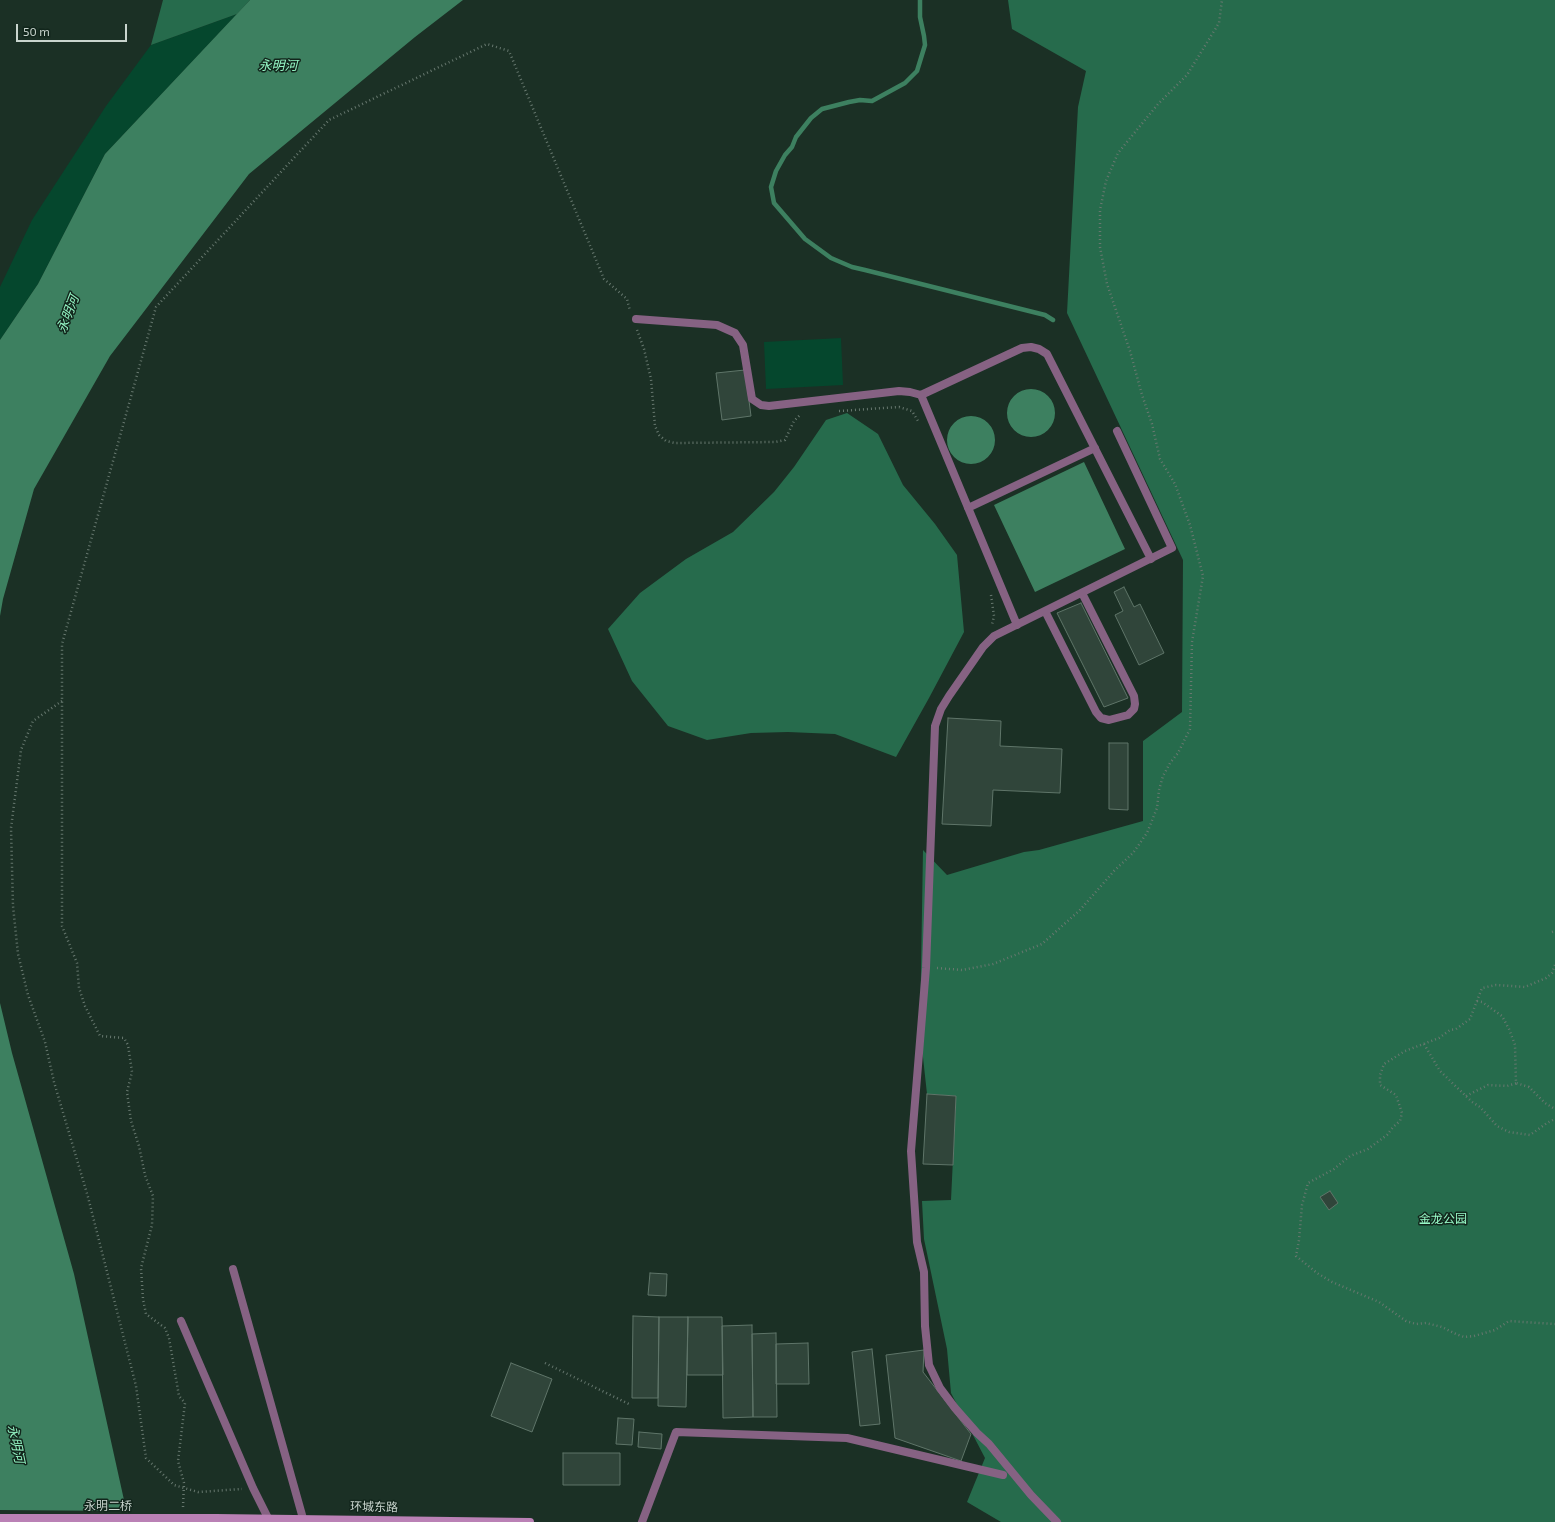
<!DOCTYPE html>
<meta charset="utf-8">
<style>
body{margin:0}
#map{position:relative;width:1555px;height:1522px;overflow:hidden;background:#1b3025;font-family:"Exo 2",sans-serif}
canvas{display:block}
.scale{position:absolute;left:16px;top:24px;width:111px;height:18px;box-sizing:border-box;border:2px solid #c9d5ce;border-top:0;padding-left:5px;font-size:12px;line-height:14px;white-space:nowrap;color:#c9d5ce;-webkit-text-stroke:3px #12261c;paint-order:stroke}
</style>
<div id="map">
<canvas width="1555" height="1522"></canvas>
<div class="scale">50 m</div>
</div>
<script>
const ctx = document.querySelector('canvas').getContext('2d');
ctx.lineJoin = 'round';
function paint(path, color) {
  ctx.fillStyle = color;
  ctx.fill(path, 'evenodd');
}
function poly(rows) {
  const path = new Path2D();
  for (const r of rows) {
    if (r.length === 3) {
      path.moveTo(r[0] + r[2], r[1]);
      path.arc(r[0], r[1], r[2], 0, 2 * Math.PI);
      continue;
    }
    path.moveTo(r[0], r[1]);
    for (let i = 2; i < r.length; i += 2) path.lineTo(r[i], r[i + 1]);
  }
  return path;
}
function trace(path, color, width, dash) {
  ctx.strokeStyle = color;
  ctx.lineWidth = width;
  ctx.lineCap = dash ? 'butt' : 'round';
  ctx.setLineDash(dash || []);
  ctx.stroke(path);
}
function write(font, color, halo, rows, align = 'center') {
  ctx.font = font + ' "Exo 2","Noto Sans SC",sans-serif';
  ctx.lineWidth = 3;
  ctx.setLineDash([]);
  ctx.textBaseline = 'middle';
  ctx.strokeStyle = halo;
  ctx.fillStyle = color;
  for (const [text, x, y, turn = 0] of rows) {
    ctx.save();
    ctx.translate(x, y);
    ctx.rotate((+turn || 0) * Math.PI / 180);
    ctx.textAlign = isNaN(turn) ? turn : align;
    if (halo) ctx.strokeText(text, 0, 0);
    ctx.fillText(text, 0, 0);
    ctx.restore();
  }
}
paint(poly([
 [237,14,105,154,38,284,0,340,0,287,32,220,106,106,151,45],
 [841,338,843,385,766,389,764,342]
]), '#05472d');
paint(poly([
 [163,0,250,0,237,14,151,45],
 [1008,0,1555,0,1555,1522,1001,1522,967,1502,985,1458,951,1393,947,1349,924,1239,922,1201,951,1200,956,1096,927,1094,920,1030,923,850,947,875,1024,852,1039,850,1143,821,1143,741,1182,712,1183,560,1067,313,1078,107,1086,71,1012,29],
 [847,413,878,434,903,485,935,524,957,555,964,632,929,698,896,757,835,734,788,732,751,733,707,740,668,726,632,681,608,629,640,593,686,559,733,532,774,492,794,467,826,420]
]), '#266b4c');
paint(poly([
 [250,0,463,0,415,37,249,174,110,356,34,489,3,599,0,616,0,340,38,284,105,154],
 [1031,413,24],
 [971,440,24],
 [1084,462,1125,549,1035,592,994,505],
 [0,1003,12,1053,74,1274,124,1500,127,1522,0,1522]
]), '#3d8060');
paint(poly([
 [0,1510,128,1511,129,1522,0,1522]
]), '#1b3025');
trace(poly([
 [920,0,920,17,924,36,925,45,917,71,905,83,872,101,860,100,849,102,822,109,811,118,796,137,792,147,785,155,776,171,771,187,774,203,805,239,831,258,852,267,865,270,1045,315,1053,320]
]), '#3d8060', 4.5);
const building = poly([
 [745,370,751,416,722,420,716,373,745,370],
 [1124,587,1134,607,1140,604,1164,653,1139,665,1115,615,1123,611,1114,592,1124,587],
 [1081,603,1128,698,1104,707,1057,613,1081,603],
 [948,718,1001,721,1000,746,1062,749,1060,793,993,790,991,826,942,824,948,718],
 [1109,743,1128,743,1128,810,1109,809,1109,743],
 [927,1094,956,1096,953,1165,923,1164,927,1094],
 [1330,1191,1338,1203,1329,1210,1320,1197,1330,1191],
 [650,1273,667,1274,666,1296,648,1295,650,1273],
 [633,1316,659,1317,658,1398,632,1398,633,1316],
 [659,1317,688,1317,686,1407,658,1406,659,1317],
 [688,1317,722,1317,723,1375,687,1375,688,1317],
 [752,1325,753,1417,723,1418,722,1326,752,1325],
 [776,1333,777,1417,753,1417,752,1334,776,1333],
 [808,1343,809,1384,776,1384,776,1344,808,1343],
 [872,1349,880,1424,860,1426,852,1352,872,1349],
 [924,1350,923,1372,971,1434,961,1461,895,1438,886,1355,924,1350],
 [511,1363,552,1379,532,1432,491,1416,511,1363],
 [618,1418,634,1419,632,1445,616,1444,618,1418],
 [639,1432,662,1434,661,1449,638,1447,639,1432],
 [563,1453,620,1453,620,1485,563,1485,563,1453]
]);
paint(building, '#30453a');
trace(building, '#5f7569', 1);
trace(poly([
 [637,330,644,349,651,379,655,426,659,435,666,441,675,443,775,442,785,440,794,421,801,414],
 [839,411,899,407,912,411,918,421],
 [991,595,994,616,992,625],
 [62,701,33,721,21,750,11,828,13,906,18,954,28,995,45,1042,54,1082,88,1197,136,1386,146,1458,174,1485,198,1492,242,1489],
 [1552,932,1555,931],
 [1555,965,1552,973,1546,978,1525,987,1496,985,1482,988,1470,1019,1456,1029,1450,1030,1439,1038,1405,1051,1384,1064,1380,1075,1380,1085,1396,1095,1402,1113,1400,1121,1393,1127,1387,1135,1368,1149,1350,1156,1334,1169,1308,1183,1302,1205,1299,1240,1296,1256,1317,1273,1332,1282,1379,1302,1406,1321,1416,1324,1426,1323,1442,1327,1456,1334,1464,1337,1474,1336,1495,1330,1509,1321,1555,1324],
 [937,968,962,970,993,964,1042,944,1080,910,1114,871,1133,853,1147,833,1157,808,1159,790,1163,776,1170,763,1178,753,1190,729,1192,642,1203,576,1190,525,1175,484,1160,459,1152,424,1142,395,1130,351,1107,284,1100,247,1100,210,1106,181,1118,153,1158,104,1187,75,1219,23,1222,0],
 [1477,1001,1482,1002,1502,1016,1509,1029,1515,1045,1516,1083,1529,1087,1545,1103,1555,1109],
 [1424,1044,1440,1071,1472,1102,1480,1107,1497,1126,1509,1132,1530,1135,1547,1123,1555,1119],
 [1466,1096,1488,1085,1507,1086,1517,1083],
 [545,1363,629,1404],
 [183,1507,184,1483,178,1461,185,1403,179,1396,169,1338,165,1328,146,1314,143,1299,141,1268,152,1225,153,1196,145,1175,139,1146,131,1121,127,1092,132,1072,128,1045,124,1038,100,1036,85,1006,79,988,77,963,62,926,62,644,156,307,329,120,487,44,509,51,604,279,627,299,630,311]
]), '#67786f', 2.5, [1, 3]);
trace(poly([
 [636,319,717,325,735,333,743,345,752,399,761,405,769,406,899,391,910,392,921,395],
 [968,508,1095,448],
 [1045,611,1096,712,1101,718,1109,720,1128,715,1134,709,1135,704,1134,696,1082,593],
 [1017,625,921,395,1022,348,1031,347,1039,349,1047,354,1151,559],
 [181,1321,253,1488,268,1518],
 [642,1522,676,1432,847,1438,1003,1475],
 [1057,1522,1031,1495,989,1444,977,1433,955,1408,940,1388,929,1365,925,1326,924,1272,917,1242,911,1151,926,968,935,726,941,709,949,696,983,647,994,636,1172,548,1117,431]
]), '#866283', 8);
trace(poly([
 [233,1269,304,1522]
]), '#866283', 8);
trace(poly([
 [216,1518,530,1522]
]), '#ba81b5', 8);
trace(poly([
 [0,1518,216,1518]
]), '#ba81b5', 8);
write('12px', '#97f9c7', '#12261c', [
 ["金龙公园",1443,1219]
]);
write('12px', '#c9d5ce', '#12261c', [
 ["永明二桥",108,1506],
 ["环城东路",374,1507,1]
]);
write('italic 13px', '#94f5c4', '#12261c', [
 ["永明河",278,66],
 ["永明河",68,314,-69],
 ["永明河",16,1444,78]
]);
</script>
